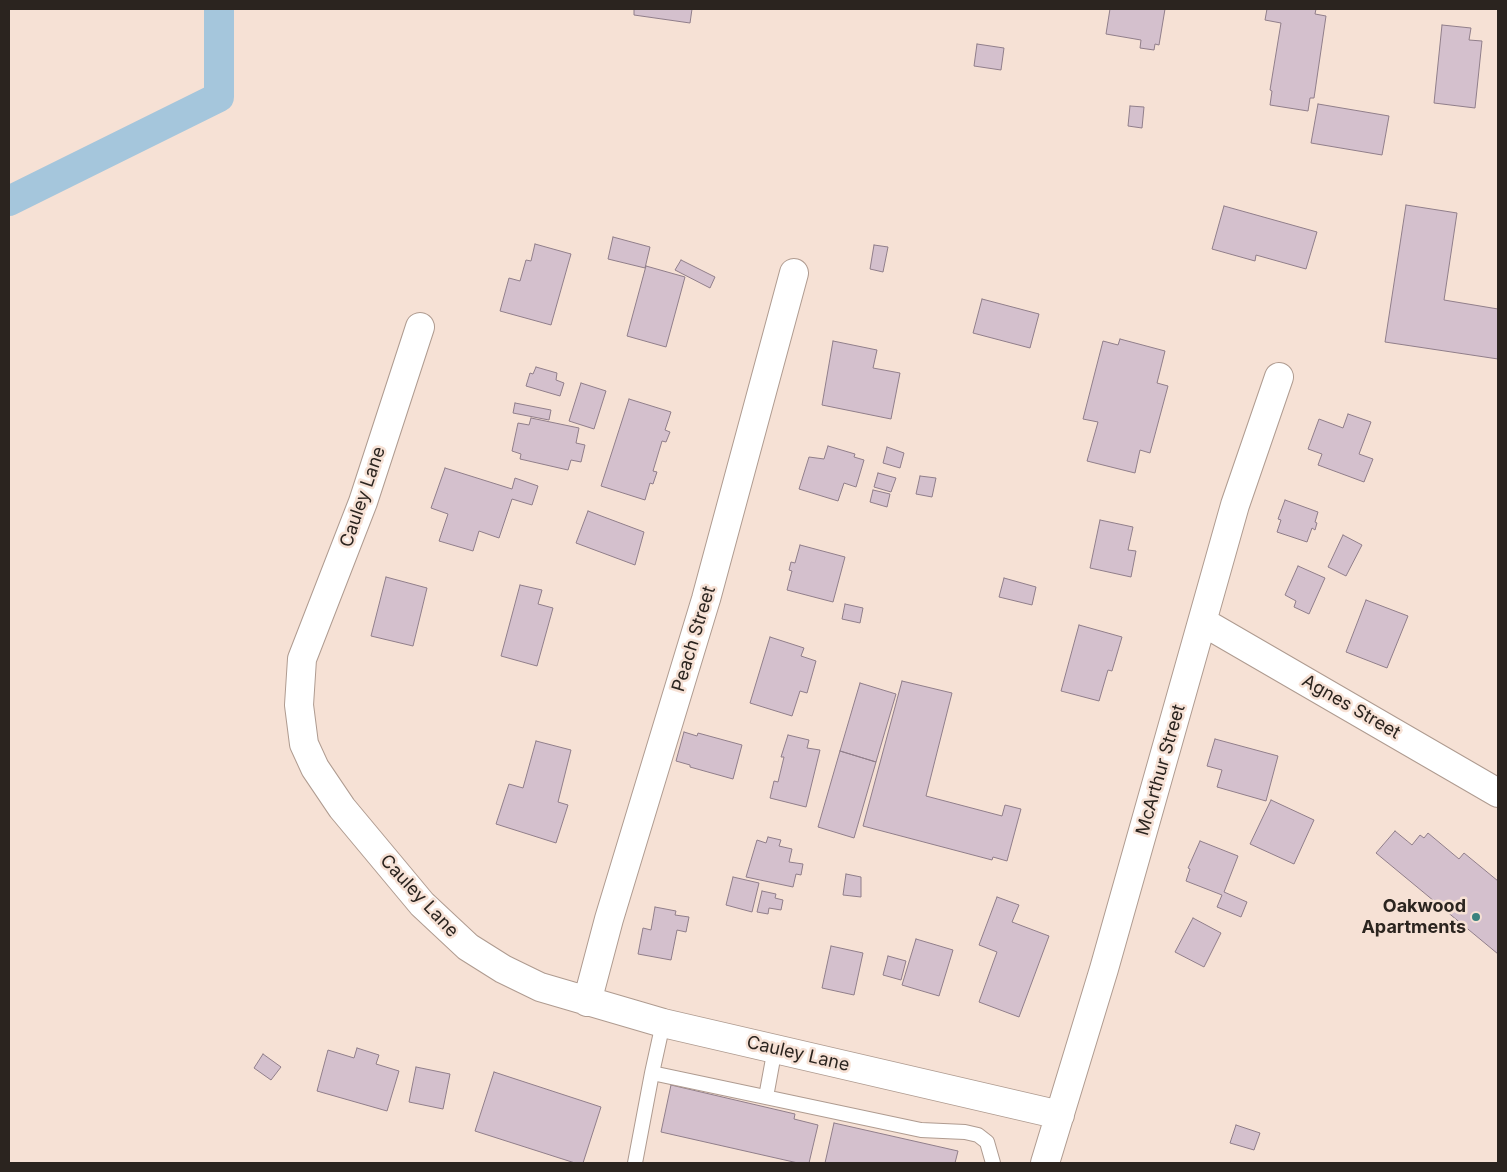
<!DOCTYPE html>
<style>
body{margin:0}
#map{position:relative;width:1507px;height:1172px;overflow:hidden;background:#f6e1d5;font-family:Inter,sans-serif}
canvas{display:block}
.frame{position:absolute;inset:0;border:10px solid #2b241f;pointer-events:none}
</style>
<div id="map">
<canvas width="1507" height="1172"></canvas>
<div class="frame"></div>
</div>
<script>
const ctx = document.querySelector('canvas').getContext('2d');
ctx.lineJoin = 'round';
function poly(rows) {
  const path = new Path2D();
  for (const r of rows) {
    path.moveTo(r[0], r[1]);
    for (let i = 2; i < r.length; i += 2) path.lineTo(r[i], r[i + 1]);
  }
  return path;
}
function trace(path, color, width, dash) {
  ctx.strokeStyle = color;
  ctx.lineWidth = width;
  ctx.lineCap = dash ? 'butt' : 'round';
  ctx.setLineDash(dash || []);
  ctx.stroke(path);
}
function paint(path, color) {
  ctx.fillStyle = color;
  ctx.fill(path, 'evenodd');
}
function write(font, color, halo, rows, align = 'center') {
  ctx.font = font + ' Inter,sans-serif';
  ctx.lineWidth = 5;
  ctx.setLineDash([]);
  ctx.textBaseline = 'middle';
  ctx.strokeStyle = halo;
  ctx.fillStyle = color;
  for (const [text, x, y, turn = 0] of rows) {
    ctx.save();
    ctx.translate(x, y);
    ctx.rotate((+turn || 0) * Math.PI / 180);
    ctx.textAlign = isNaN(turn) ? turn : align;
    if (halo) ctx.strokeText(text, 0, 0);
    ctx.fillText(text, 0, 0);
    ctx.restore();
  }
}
trace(poly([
 [9,201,219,97,219,9]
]), '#a5c6dc', 30);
const building = poly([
 [634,9,692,9,690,23,634,15,634,9],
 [1110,9,1165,9,1159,45,1155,44,1154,50,1140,48,1141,40,1106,34,1110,9],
 [1267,9,1316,9,1315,14,1326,16,1314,98,1310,98,1308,111,1270,105,1272,91,1270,90,1281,23,1265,20,1267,9],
 [1442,25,1471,28,1469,40,1482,41,1475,108,1434,103,1442,25],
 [977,44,1004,48,1001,70,974,66,977,44],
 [1318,104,1389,116,1382,155,1311,143,1318,104],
 [1130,106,1144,107,1142,128,1128,126,1130,106],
 [1406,205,1457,213,1444,300,1498,309,1498,359,1385,342,1406,205],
 [1224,206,1317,232,1306,269,1256,255,1255,261,1212,249,1224,206],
 [613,237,650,247,645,268,608,259,613,237],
 [535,244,571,254,551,325,500,311,509,278,520,281,526,260,531,261,535,244],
 [874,245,888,247,883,272,870,269,874,245],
 [681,260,715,277,710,288,675,270,681,260],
 [646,266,685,277,666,347,627,336,646,266],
 [982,299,1039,314,1030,348,973,333,982,299],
 [1120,339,1165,351,1157,383,1168,386,1150,453,1140,450,1135,473,1087,461,1098,422,1083,419,1103,341,1118,345,1120,339],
 [833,341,877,350,873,368,900,373,891,419,822,405,833,341],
 [536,367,557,373,556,380,564,383,560,396,526,386,530,373,533,374,536,367],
 [581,383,606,391,594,429,569,421,581,383],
 [629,399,671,412,665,430,670,432,666,442,662,441,653,471,657,472,653,484,650,483,645,500,601,486,629,399],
 [515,403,551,410,549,420,513,413,515,403],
 [1348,414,1371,422,1359,454,1373,459,1364,482,1318,465,1322,454,1308,449,1319,419,1343,428,1348,414],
 [531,418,579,428,576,443,585,445,581,462,571,460,568,470,520,459,521,454,512,451,518,423,529,425,531,418],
 [828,446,855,454,854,457,864,460,856,487,844,483,838,501,799,489,809,457,824,459,828,446],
 [887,447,904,453,900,468,883,463,887,447],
 [445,468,512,489,515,478,538,486,532,505,512,499,499,538,479,531,473,551,439,541,448,514,431,508,445,468],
 [878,473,896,478,891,492,874,487,878,473],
 [920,476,936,478,932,497,916,494,920,476],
 [873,490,890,494,887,507,870,502,873,490],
 [1285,500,1318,512,1315,522,1317,523,1315,530,1312,528,1307,542,1277,532,1281,520,1278,519,1285,500],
 [588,511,644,532,635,565,576,543,588,511],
 [1100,520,1133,527,1128,550,1136,551,1131,577,1090,568,1100,520],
 [1343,535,1362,545,1346,576,1328,567,1343,535],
 [800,545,845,557,833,602,787,590,792,571,789,570,791,562,795,563,800,545],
 [1298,566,1325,578,1309,614,1294,607,1296,601,1285,595,1298,566],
 [386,577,427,588,413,646,371,636,386,577],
 [1004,578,1036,587,1032,605,999,597,1004,578],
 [520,585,542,590,538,604,553,608,537,666,501,656,520,585],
 [1366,600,1408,616,1387,668,1346,652,1366,600],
 [845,604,863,608,860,623,842,619,845,604],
 [1079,625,1122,637,1112,671,1108,670,1099,701,1061,691,1079,625],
 [770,637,804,648,801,656,816,661,807,693,800,691,792,716,750,703,770,637],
 [902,681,952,693,926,796,1002,816,1005,805,1021,809,1007,861,993,857,992,860,863,826,902,681],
 [860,683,896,694,876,762,840,751,860,683],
 [684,732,697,736,698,733,742,745,733,779,690,767,690,765,676,761,684,732],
 [788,735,809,740,807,748,820,750,806,807,770,798,774,781,778,782,784,757,781,757,788,735],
 [1215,739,1278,756,1266,801,1217,787,1222,770,1207,766,1215,739],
 [536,741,571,750,558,802,568,805,556,843,496,824,509,784,523,788,536,741],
 [840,751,876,762,854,838,818,827,840,751],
 [1271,800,1314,820,1294,864,1250,844,1271,800],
 [1395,831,1412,845,1420,835,1424,838,1428,833,1459,859,1464,853,1498,881,1498,954,1376,853,1395,831],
 [768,837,781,840,779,846,792,849,789,862,803,864,801,875,796,874,793,887,746,877,757,840,766,843,768,837],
 [1200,841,1238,856,1224,892,1247,902,1241,917,1217,907,1222,895,1186,881,1190,869,1188,868,1200,841],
 [846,874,861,877,861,897,843,895,846,874],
 [733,877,759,883,752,912,726,905,733,877],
 [762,891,776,894,775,898,783,900,781,910,769,908,768,914,757,912,762,891],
 [997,897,1019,905,1012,922,1049,936,1019,1017,979,1002,997,952,979,945,997,897],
 [655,907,676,911,675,915,689,917,686,932,677,930,671,960,638,954,643,928,651,930,655,907],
 [1193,918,1221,933,1204,967,1175,952,1193,918],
 [916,939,953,950,939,996,902,985,916,939],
 [831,946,863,953,854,995,822,988,831,946],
 [888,956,906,961,901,980,883,975,888,956],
 [357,1048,379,1055,376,1064,399,1071,387,1111,317,1091,328,1050,354,1058,357,1048],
 [263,1054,281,1067,271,1080,254,1068,263,1054],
 [416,1067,450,1074,443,1109,409,1102,416,1067],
 [494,1072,601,1107,583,1163,575,1163,475,1131,494,1072],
 [671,1085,795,1114,794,1119,818,1125,809,1163,798,1163,661,1132,671,1085],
 [834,1123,958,1151,955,1163,825,1163,834,1123],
 [1236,1125,1260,1133,1254,1150,1230,1143,1236,1125]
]);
paint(building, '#d4c0cd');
trace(building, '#907e8a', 1);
const service = poly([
 [663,1023,652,1073,921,1130,965,1132,978,1135,987,1142,993,1163],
 [766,1097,775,1048],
 [635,1163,652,1073]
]);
const minor = poly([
 [420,327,363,502,302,659,299,705,304,744,315,768,342,808,422,904,468,947,503,969,540,987,663,1023,1060,1115],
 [1203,622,1498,793],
 [587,1002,609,919,706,599,794,273],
 [1045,1163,1104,969,1235,505,1279,377]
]);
trace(service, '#af9b90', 16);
trace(minor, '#af9b90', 30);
trace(service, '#fff', 14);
trace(minor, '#fff', 28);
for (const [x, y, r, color] of [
 [1476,917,5,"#3a827e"]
]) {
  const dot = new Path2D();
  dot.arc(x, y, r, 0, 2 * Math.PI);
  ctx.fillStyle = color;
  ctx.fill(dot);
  trace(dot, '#f6e1d5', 2);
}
write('18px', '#2b241f', '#f6e1d5', [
 ["Cauley Lane",363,497,-71],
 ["Peach Street",694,639,-73],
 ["Agnes Street",1351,707,30],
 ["McArthur Street",1161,770,-74],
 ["Cauley Lane",419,896,47],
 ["Cauley Lane",798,1054,13]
]);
write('bold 18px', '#2b241f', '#f6e1d5', [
 ["Oakwood",1466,907],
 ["Apartments",1466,928]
], 'right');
</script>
